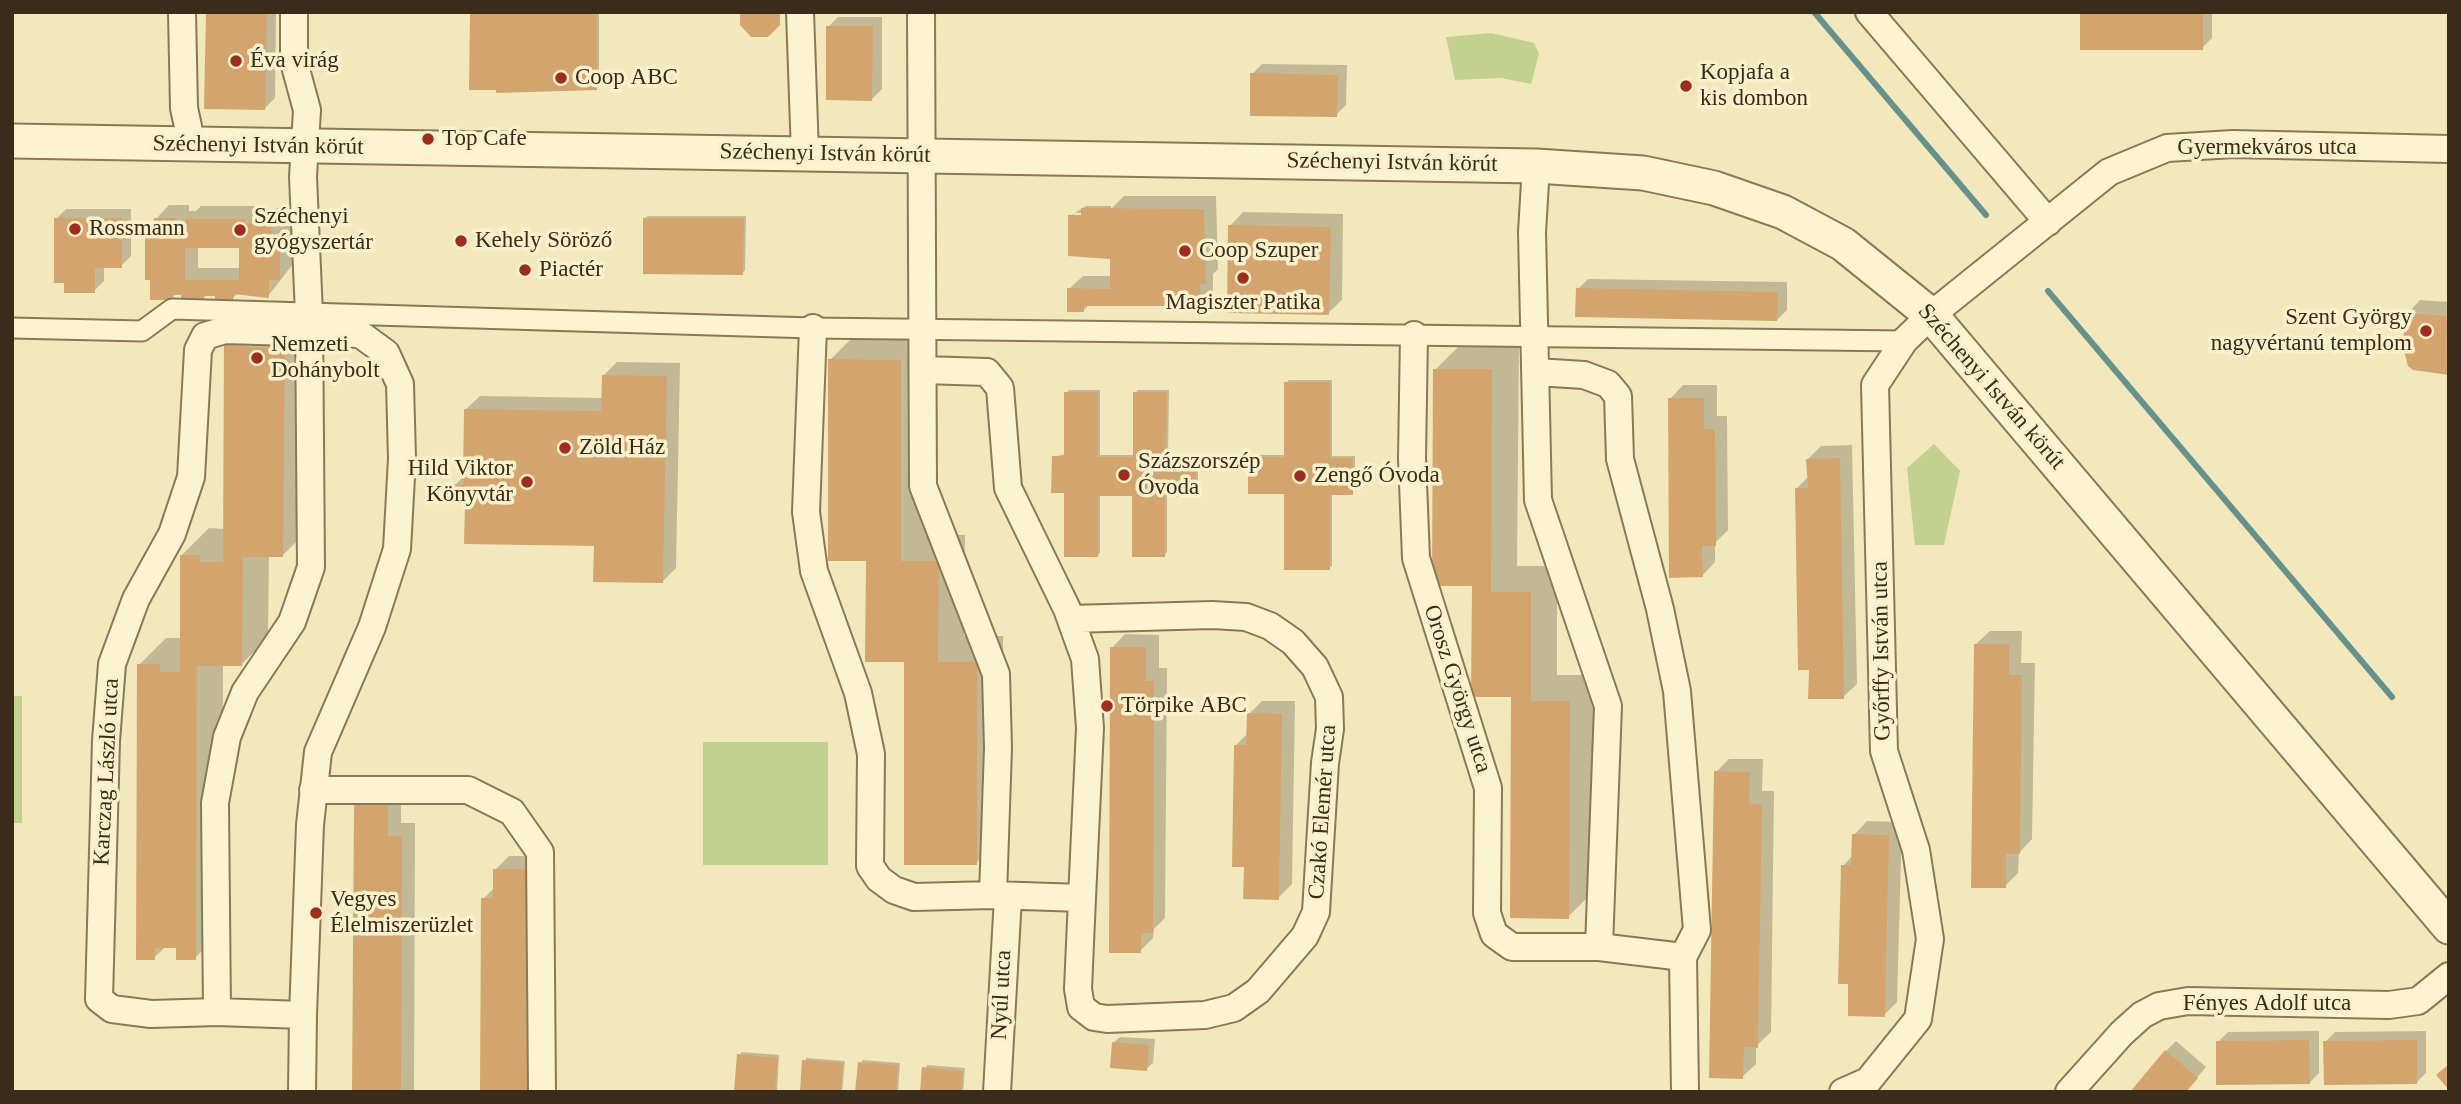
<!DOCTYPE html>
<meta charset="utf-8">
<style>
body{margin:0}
#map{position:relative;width:2461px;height:1104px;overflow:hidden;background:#f2e8bc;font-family:"Times New Roman",serif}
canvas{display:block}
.frame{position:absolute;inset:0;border:14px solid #392c1a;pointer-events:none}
</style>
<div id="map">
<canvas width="2461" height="1104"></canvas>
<div class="frame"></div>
</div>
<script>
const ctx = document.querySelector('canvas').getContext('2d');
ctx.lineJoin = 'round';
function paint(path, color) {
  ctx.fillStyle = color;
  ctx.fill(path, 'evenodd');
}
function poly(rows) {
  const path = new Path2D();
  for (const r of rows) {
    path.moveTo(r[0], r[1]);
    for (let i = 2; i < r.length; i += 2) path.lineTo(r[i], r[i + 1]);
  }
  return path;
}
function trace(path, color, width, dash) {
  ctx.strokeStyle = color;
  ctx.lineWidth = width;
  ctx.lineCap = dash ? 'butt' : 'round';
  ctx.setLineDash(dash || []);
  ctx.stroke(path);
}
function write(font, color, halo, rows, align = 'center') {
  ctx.font = font + ' "Times New Roman",serif';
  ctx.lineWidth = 7;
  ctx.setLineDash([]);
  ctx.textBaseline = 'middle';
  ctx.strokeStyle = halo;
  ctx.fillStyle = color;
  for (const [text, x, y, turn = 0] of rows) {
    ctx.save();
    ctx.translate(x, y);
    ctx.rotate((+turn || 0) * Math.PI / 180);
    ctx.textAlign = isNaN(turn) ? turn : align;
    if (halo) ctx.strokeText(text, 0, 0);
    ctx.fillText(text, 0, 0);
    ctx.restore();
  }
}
paint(poly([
 [1491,33,1534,43,1539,54,1531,84,1501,78,1455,80,1446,37],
 [1934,444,1960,471,1944,545,1915,545,1907,468],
 [12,696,22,696,22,823,12,823],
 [703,742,828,742,828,865,703,865]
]), '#c2d18f');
paint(poly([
 [208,12,276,12,275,98,265,108],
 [471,12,599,12,599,86,596,89],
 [2082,12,2212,12,2212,38,2202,48],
 [838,17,882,17,882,89,872,99,828,27],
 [1262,64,1347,65,1346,105,1336,115,1252,74],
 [1124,196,1216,196,1218,269,1213,274,1213,291,1200,305,1090,304,1083,311,1069,289,1083,276,1111,276,1111,257,1070,216,1086,206,1111,206,1111,209],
 [1074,213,1090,213,1074,217],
 [169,205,189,205,189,211,196,211,201,206,257,206,258,211,284,207,284,226,293,226,293,264,268,296,238,293,232,299,208,294,203,298,177,293,172,298,151,278,147,239,156,229,156,219],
 [198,247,240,247,240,268,198,268],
 [66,209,131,209,131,256,121,266,104,266,104,281,94,291,56,219],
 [1243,212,1343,214,1342,300,1328,313,1230,226],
 [648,216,746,216,745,270,743,273,645,218],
 [1588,279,1787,282,1787,310,1777,320,1578,289],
 [2420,300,2449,302,2449,373,2407,314],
 [296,316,310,528,283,555,269,555,268,637,242,664,223,664,222,931,195,958,178,946,166,946,154,958,139,665,166,638,182,638,182,555,209,528,225,529,226,342],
 [857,333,927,334,927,535,965,535,964,636,1003,636,1003,836,976,863,867,559,830,360],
 [1462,343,1519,343,1517,566,1557,566,1557,675,1596,675,1595,890,1568,917,1513,695,1474,585,1435,370],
 [617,362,680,363,676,568,663,581,596,545,466,501,455,485,465,475,466,409,480,396,603,398,604,375],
 [1289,380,1332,380,1332,456,1355,456,1355,490,1332,493,1332,566,1329,568,1286,492,1249,458,1252,455,1286,455,1286,383],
 [1683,385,1717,385,1717,416,1727,416,1728,530,1715,543,1715,562,1702,576,1670,399],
 [1069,390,1100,390,1100,455,1135,455,1135,393,1138,390,1169,390,1168,454,1198,455,1198,492,1195,495,1167,494,1167,552,1164,555,1134,494,1100,494,1100,553,1097,556,1066,491,1053,457,1066,454,1066,393],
 [1852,445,1857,684,1843,697,1811,668,1796,489,1809,476,1808,459,1821,446],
 [1990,631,2022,631,2021,663,2035,663,2032,839,2019,853,2018,873,2005,886,1976,644],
 [1125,634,1159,635,1159,668,1167,668,1165,918,1154,929,1153,938,1140,951,1112,648],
 [1262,701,1295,701,1292,884,1278,898,1246,865,1236,745,1248,733,1249,714],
 [1729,759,1763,759,1762,791,1774,791,1771,1032,1756,1046,1756,1064,1742,1077,1716,772],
 [369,792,401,792,401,823,415,823,414,1092,354,1092,356,806],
 [1867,821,1902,822,1897,1002,1884,1015,1843,866,1853,855,1854,835],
 [509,856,544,856,543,1092,483,899,495,887,495,870],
 [2319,1031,2319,1073,2309,1083,2218,1042,2228,1032],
 [2426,1031,2426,1073,2416,1083,2325,1042,2335,1032],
 [1120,1037,1155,1039,1153,1063,1146,1069,1113,1043],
 [2176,1041,2206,1067,2185,1092,2166,1051],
 [741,1052,779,1055,777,1092,736,1092],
 [806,1058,845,1061,842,1092,801,1092],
 [862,1060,900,1063,898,1092,857,1092],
 [927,1065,965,1068,963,1092,922,1092]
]), '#0003');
trace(poly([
 [1814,12,1986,215],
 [2048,291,2392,697]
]), '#67918b', 6);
paint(poly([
 [206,12,267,12,265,110,204,109],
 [470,12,597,12,597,90,496,93,496,90,469,90],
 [740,12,780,12,780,25,768,37,751,37,740,25],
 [2080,12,2203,12,2203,50,2080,50],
 [826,26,873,26,872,101,826,100],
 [1250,73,1338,75,1337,117,1250,116],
 [1081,208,1204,209,1206,284,1200,284,1201,306,1084,306,1084,312,1067,312,1067,288,1110,289,1110,259,1068,256,1068,215,1081,215],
 [54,218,122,218,122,268,95,268,95,293,64,293,64,283,54,283],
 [154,218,176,218,176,224,186,224,186,219,245,219,245,224,255,224,255,219,271,219,272,239,280,239,280,280,269,280,269,298,233,294,233,301,215,301,215,296,204,296,204,300,181,300,181,295,172,295,172,300,150,300,150,280,145,280,145,238,154,238],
 [185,248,239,248,239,280,185,280],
 [643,218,744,218,743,275,643,274],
 [1228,225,1331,227,1329,315,1227,313],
 [1576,288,1778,292,1777,321,1575,317],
 [2405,313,2449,316,2449,375,2413,370,2408,366,2403,347],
 [224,342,245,342,245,347,268,348,268,342,285,342,283,557,243,557,242,666,197,666,196,960,176,960,176,948,155,948,155,960,136,960,137,664,160,664,160,672,180,672,180,555,200,555,200,562,223,562],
 [828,359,901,360,901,561,939,561,938,662,977,662,977,865,904,865,904,662,865,662,866,561,828,561],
 [1433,369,1492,369,1491,592,1531,592,1531,701,1570,701,1569,919,1510,918,1511,697,1471,697,1472,586,1432,586],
 [602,375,667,376,663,583,593,582,594,546,464,544,465,503,453,503,453,484,463,485,464,409,601,411],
 [1284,382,1330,382,1330,458,1353,458,1353,495,1330,495,1330,570,1284,570,1284,494,1248,494,1248,457,1284,457],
 [1064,392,1098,392,1098,457,1133,457,1133,392,1167,392,1166,457,1196,457,1196,497,1165,496,1165,557,1132,557,1132,496,1098,496,1098,557,1064,557,1064,493,1051,493,1052,456,1064,456],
 [1668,398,1704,398,1704,429,1715,429,1716,546,1702,546,1703,577,1669,578],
 [1840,458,1844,699,1808,699,1809,670,1798,670,1795,488,1808,488,1806,459],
 [1974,644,2009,644,2009,675,2022,675,2020,854,2006,854,2006,888,1971,888],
 [1110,647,1146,647,1146,681,1154,681,1153,933,1141,933,1141,953,1109,953],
 [1247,713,1282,714,1279,900,1243,899,1244,867,1232,867,1234,745,1246,745],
 [1714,771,1750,772,1749,803,1762,804,1758,1048,1744,1047,1743,1079,1709,1078],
 [354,805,388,805,388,836,402,836,401,1092,352,1092],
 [1852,834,1889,835,1885,1017,1848,1016,1848,984,1838,984,1841,865,1851,865],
 [493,869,531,869,530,1092,480,1092,481,898,493,898],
 [2309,1040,2310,1084,2216,1085,2216,1041],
 [2417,1040,2417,1084,2324,1085,2323,1041],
 [1112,1042,1149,1045,1147,1071,1110,1068],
 [2165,1050,2198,1078,2186,1092,2130,1092],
 [737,1054,778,1058,775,1092,734,1092],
 [802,1060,843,1063,841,1092,800,1092],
 [858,1062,898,1065,896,1092,855,1092],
 [2449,1064,2449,1090,2436,1075],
 [922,1067,963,1071,961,1092,920,1092]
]), '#d4a46e');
const pedestrian = poly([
 [12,328,142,331,172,309,813,328,1904,341]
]);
const minor = poly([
 [182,12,184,108,192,145],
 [800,12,805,154],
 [921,12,923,486,996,674,998,748,993,895,1082,898,1090,728,1085,659,1067,609,1008,488,1000,388,987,372,923,370],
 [1869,12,2048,222],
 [1536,166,1532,232,1538,500,1608,706,1599,947,1683,957],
 [813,328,806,512,814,571,858,693,871,754,870,866,879,879,894,890,914,897,993,895],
 [1414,335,1412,458,1416,558,1488,788,1487,913,1494,934,1512,947,1599,947],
 [1536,372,1584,375,1608,384,1618,396,1620,459,1660,609,1677,691,1697,930,1683,957,1685,1092],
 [1071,619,1212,615,1246,617,1270,626,1293,642,1315,667,1329,697,1330,729,1325,763,1316,912,1305,936,1258,991,1234,1008,1205,1015,1107,1019,1094,1017,1081,1007,1078,989,1082,898],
 [313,790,468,790,512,812,540,852,542,1092],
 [217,1012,215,803,227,737,245,692,292,622,311,567,309,314,303,177,307,110,294,62,294,12],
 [302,1092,303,1015,217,1012,151,1014,112,1009,99,999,106,741,112,664,136,599,172,534,191,477,198,350,205,336,225,330,360,334,386,353,400,384,402,459,397,549,372,627,318,752,310,825,303,1015],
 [997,1092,1008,897],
 [1843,1092,1868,1081,1918,1019,1930,939,1916,850,1884,751,1875,385,1904,341,1931,315,2109,172,2167,148,2233,144,2449,149],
 [2069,1092,2122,1033,2142,1015,2159,1006,2188,1001,2389,1005,2418,1001,2449,976]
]);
const tertiary = poly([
 [12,141,1536,166,1643,173,1714,188,1783,212,1843,244,1931,315,2449,927]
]);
trace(pedestrian, '#8b7854', 23);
trace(minor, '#8b7854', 30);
trace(tertiary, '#8b7854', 37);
trace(pedestrian, '#fcf4d0', 19);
trace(minor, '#fcf4d0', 26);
trace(tertiary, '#fcf4d0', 33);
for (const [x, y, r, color] of [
 [236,61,7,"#a02c1e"],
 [561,78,7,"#a02c1e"],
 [1686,86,7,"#a02c1e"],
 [428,139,7,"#a02c1e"],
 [75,229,7,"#a02c1e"],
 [240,230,7,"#a02c1e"],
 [461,241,7,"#a02c1e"],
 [1185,251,7,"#a02c1e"],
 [525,270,7,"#a02c1e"],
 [1243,278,7,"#a02c1e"],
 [2426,331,7,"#a02c1e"],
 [257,358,7,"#a02c1e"],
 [565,448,7,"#a02c1e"],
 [1124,475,7,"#a02c1e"],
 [1300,476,7,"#a02c1e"],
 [527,482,7,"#a02c1e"],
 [1107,706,7,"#a02c1e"],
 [316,913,7,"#a02c1e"]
]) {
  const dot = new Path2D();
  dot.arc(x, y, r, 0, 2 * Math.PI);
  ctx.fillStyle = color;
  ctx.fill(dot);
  trace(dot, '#f9f1cc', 2.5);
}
write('23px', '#392c1a', '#f9f1cc', [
 ["Éva virág",250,61],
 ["Kopjafa a",1700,73],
 ["kis dombon",1700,99],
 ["Coop ABC",575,78],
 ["Top Cafe",442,139],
 ["Széchenyi",254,217],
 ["gyógyszertár",254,243],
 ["Rossmann",89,229],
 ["Kehely Söröző",475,241],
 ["Coop Szuper",1199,251],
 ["Piactér",539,270],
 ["Magiszter Patika",1243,303,"center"],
 ["Szent György",2412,318,"right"],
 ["nagyvértanú templom",2412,344,"right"],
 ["Nemzeti",271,345],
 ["Dohánybolt",271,371],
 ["Zöld Ház",579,448],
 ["Százszorszép",1138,462],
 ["Óvoda",1138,488],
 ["Hild Viktor",513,469,"right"],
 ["Könyvtár",513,495,"right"],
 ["Zengő Óvoda",1314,476],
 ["Törpike ABC",1121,706],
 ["Vegyes",330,900],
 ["Élelmiszerüzlet",330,926]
], 'left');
write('23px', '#392c1a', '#f9f1cc', [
 ["Széchenyi István körút",258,146,1],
 ["Gyermekváros utca",2267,148],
 ["Széchenyi István körút",825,154,1],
 ["Széchenyi István körút",1392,163,1],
 ["Széchenyi István körút",1991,387,49],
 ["Győrffy István utca",1882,651,-91],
 ["Orosz György utca",1457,689,72],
 ["Karczag László utca",107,772,-87],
 ["Czakó Elemér utca",1323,812,-86],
 ["Nyúl utca",1002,995,-87],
 ["Fényes Adolf utca",2267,1004]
]);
</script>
